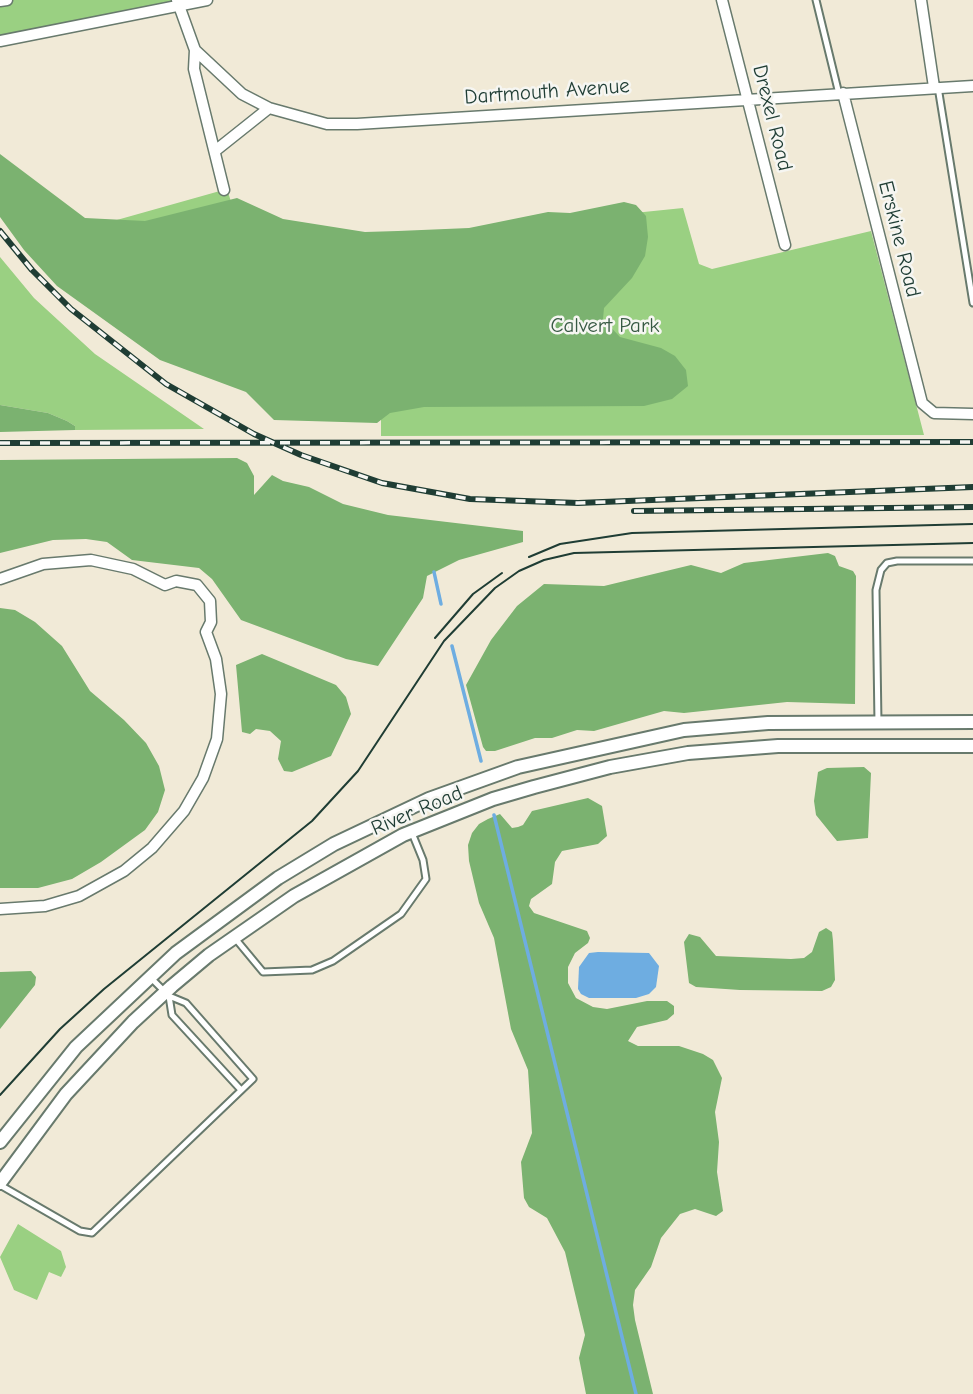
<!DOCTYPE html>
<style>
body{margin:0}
canvas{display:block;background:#f1ead7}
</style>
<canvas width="973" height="1394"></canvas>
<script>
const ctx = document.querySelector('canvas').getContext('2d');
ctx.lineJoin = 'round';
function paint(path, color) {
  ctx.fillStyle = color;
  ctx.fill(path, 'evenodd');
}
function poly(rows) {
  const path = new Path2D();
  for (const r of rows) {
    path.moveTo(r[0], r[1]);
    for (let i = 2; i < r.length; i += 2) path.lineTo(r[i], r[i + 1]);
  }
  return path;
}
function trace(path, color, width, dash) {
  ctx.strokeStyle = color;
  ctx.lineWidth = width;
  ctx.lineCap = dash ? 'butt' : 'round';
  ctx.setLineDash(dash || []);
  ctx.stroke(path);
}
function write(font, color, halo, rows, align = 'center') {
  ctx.font = font + ' "Comic Neue",sans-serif';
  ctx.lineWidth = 5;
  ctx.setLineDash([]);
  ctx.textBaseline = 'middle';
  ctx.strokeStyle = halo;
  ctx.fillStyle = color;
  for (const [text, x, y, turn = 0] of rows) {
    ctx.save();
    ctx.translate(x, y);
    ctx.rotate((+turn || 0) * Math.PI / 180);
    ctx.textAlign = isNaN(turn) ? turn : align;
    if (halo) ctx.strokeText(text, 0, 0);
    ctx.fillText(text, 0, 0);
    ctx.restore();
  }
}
paint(poly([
 [10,0,208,0,0,41,0,2],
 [227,189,239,227,369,240,683,208,699,264,712,269,871,231,924,435,381,436,381,337,99,225],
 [0,257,34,298,95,354,204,429,75,430,75,426,67,421,48,413,0,405],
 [18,1224,61,1251,66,1267,61,1277,49,1272,37,1300,14,1290,0,1257]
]), '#9ad082');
paint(poly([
 [0,154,85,218,145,221,237,198,283,219,365,232,398,231,469,228,548,212,570,213,624,202,636,205,646,216,648,237,645,256,632,278,604,308,603,319,620,337,661,348,675,356,686,370,688,386,672,399,644,406,424,407,390,413,377,423,274,420,246,392,160,360,57,286,24,250,0,217],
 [0,405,48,413,67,421,75,426,75,430,0,432],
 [237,458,247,463,254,476,254,495,272,475,283,481,309,487,343,504,388,515,523,531,523,542,459,560,427,576,423,598,378,666,346,659,241,620,212,579,199,568,132,560,107,542,86,539,53,540,0,553,0,460],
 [828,553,835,556,839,566,853,571,856,576,855,704,787,702,684,713,664,711,594,731,577,730,552,738,535,738,495,751,486,751,483,747,466,685,491,640,517,606,544,584,604,586,691,565,721,573,744,563],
 [0,608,15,610,35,622,62,646,90,691,124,720,146,743,159,766,165,790,158,812,145,830,101,862,72,879,38,888,0,888],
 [262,654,336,685,346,697,351,714,331,756,292,772,284,771,278,759,281,741,270,731,256,729,250,734,242,732,236,665],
 [864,767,871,773,868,838,837,841,816,815,814,801,818,772,827,768],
 [588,798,602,806,607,836,598,844,562,851,555,862,552,884,531,899,529,906,534,913,587,931,590,938,588,943,575,953,568,967,568,983,576,998,593,1007,607,1009,647,1001,667,1001,674,1006,674,1014,667,1020,637,1027,628,1041,638,1046,679,1046,703,1054,713,1060,722,1078,715,1112,719,1142,717,1172,723,1211,716,1216,695,1209,680,1214,661,1238,651,1267,635,1290,633,1305,635,1320,653,1394,586,1394,579,1358,585,1335,565,1252,547,1218,529,1207,524,1198,521,1162,532,1133,528,1070,511,1029,494,938,479,903,469,861,468,845,472,833,479,824,488,819,500,814,512,828,518,827,523,825,532,811],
 [826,928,832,932,833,941,835,980,831,987,822,991,740,990,696,987,689,983,684,942,689,934,700,937,716,956,791,959,804,958,812,952,819,932],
 [31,971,36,977,35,985,0,1029,0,972]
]), '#7bb270');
paint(poly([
 [598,952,649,953,659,966,656,987,649,994,636,998,589,998,581,994,578,989,579,967,589,953]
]), '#6eade1');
trace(poly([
 [434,572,441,604],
 [452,646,481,761],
 [494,815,636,1394]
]), '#6eade1', 3.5);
const service = poly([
 [816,0,839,94],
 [938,87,973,303],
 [878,723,876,590,881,570,887,563,897,561,973,561],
 [234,937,263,972,312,970,333,961,401,914,426,879,423,860,412,833],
 [169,996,172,1015,241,1090],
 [0,1185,80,1231,92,1233,253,1079,186,1003,169,996,151,978]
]);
const minor = poly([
 [177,0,195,50,242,94,269,108,327,124,357,124,973,86],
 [722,0,785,245],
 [921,0,934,87],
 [0,1,7,0],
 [0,41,207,0],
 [195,50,194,69,224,190],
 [843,93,922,403,934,413,973,414],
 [215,151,269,108],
 [0,579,43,564,91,560,133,569,165,585,176,581,197,585,210,601,211,622,206,632,216,659,221,694,217,739,203,778,184,811,152,848,124,871,79,896,45,906,0,909]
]);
const tertiary = poly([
 [0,1142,76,1047,176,953,278,878,334,844,429,799,518,767,684,730,768,723,973,722],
 [0,1183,66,1094,133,1022,172,986,209,955,294,896,403,835,493,799,534,787,610,767,688,753,778,746,973,746]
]);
trace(service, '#687a6d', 9);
trace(minor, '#687a6d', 13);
trace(tertiary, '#687a6d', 16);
trace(service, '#fff', 5);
trace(minor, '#fff', 10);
trace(tertiary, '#fff', 12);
trace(poly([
 [529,557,560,544,632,533,973,524],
 [435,638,473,594,502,573],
 [0,1095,60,1029,104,989,312,821,358,771,444,641,495,588,519,571,544,560,574,553,973,543]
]), '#1f3d34', 2);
const rail = poly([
 [0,231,32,270,71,309,166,384,254,434,301,455,382,483,470,499,578,503,973,487],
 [0,443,973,442],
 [634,511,973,507]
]);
trace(rail, '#1f3d34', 6);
trace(rail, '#f6f6f2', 3.5, [10]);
write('21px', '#1f3d34', '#f6f6f2', [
 ["Dartmouth Avenue",547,92,-4],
 ["Drexel Road",772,118,76],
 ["Erskine Road",899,239,76],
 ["River Road",417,811,-23]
]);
write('21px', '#385a44', '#f6f6f2', [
 ["Calvert Park",605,326]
]);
</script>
